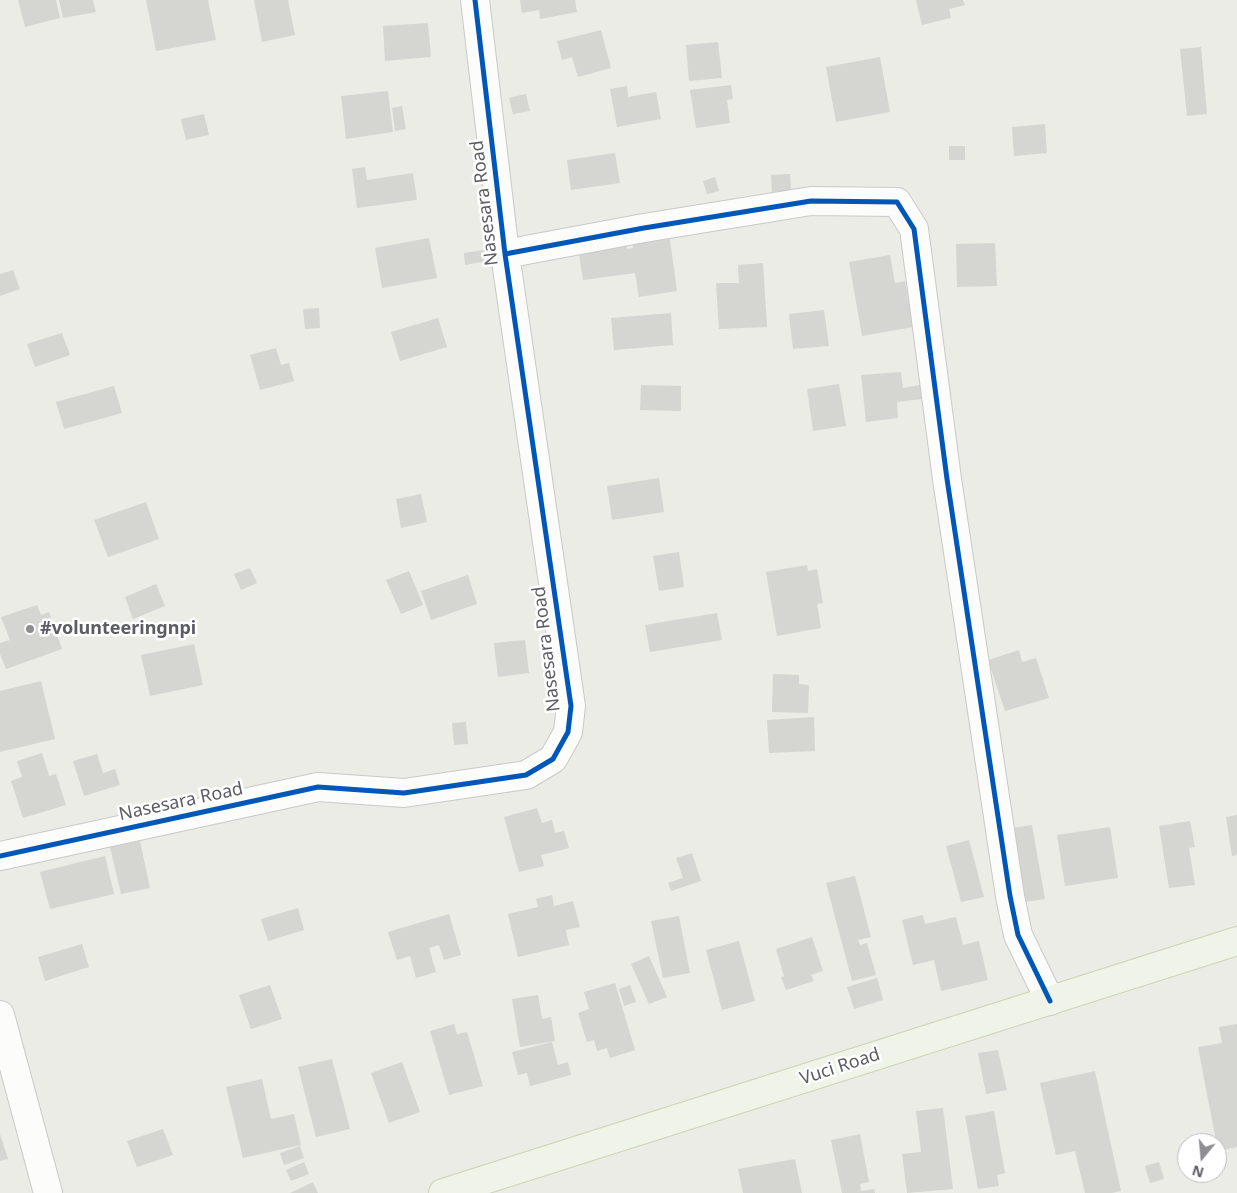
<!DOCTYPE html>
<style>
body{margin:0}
#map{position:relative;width:1237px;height:1193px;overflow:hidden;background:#ebece6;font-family:"Noto Sans",sans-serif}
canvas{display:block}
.north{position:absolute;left:1177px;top:1133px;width:50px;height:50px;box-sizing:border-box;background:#fff;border:1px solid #bebec1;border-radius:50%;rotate:197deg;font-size:14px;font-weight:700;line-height:20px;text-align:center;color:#5c5c64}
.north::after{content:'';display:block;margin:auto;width:18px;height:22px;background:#8e8e92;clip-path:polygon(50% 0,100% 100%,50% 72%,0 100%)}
</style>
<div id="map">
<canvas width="1237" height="1193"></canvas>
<div class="north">N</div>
</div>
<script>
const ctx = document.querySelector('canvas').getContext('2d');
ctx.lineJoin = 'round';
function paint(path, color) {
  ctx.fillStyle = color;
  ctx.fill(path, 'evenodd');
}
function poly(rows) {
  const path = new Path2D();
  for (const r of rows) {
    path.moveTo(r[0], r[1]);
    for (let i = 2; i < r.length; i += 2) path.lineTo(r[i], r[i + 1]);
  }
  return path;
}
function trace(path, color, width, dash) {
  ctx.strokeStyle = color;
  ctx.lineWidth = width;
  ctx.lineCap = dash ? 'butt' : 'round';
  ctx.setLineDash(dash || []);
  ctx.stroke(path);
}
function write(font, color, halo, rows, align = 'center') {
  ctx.font = font + ' "Noto Sans",sans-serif';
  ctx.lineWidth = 5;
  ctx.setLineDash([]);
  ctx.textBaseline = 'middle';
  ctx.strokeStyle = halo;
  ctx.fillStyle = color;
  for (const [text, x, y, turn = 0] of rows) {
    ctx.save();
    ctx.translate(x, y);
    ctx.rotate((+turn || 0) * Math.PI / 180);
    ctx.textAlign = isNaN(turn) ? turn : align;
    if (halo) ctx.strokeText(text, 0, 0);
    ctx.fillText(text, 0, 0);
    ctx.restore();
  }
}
paint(poly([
 [18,0,56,0,60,18,25,27],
 [59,0,93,0,96,12,63,18],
 [146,0,208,0,216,40,156,51],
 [254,0,288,0,295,35,262,42],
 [520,0,575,0,577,12,540,19,539,10,522,13],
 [916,0,963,0,965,5,949,9,951,18,922,25],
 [428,23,431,57,385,61,383,26],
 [601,30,611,68,578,77,572,57,562,60,557,41],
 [718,42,722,78,689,81,686,45],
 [1201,47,1207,114,1187,116,1180,49],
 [880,57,890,112,836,122,826,67],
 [731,85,733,99,727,100,730,123,696,128,690,90],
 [627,86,628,97,656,92,661,119,617,127,610,89],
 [388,91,393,132,346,139,341,96],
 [526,94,530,111,513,114,509,98],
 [402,106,406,129,395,131,392,108],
 [204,114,209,135,186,140,181,119],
 [1045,124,1047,153,1014,156,1012,127],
 [949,146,965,146,965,160,949,160],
 [615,153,620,183,571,190,567,160],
 [365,167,367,180,413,173,417,200,357,208,352,169],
 [790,174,791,191,772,192,771,175],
 [715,177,719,191,707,194,703,181],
 [669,233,677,291,639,297,635,273,583,280,578,248,626,242,627,249,633,248,632,238],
 [429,238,437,278,382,288,375,248],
 [995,243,997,286,957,287,956,244],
 [497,248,499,259,465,265,464,253],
 [890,255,895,283,905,281,913,327,862,336,849,262],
 [763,263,767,327,719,329,716,283,739,283,738,265],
 [13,270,20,289,0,296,0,274],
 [319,308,320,328,305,329,303,309],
 [824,310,829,346,793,349,789,314],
 [671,313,673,345,614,350,611,318],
 [438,318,447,347,400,361,391,332],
 [62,333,70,355,35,367,27,344],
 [276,348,281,365,289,363,294,381,260,390,250,355],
 [901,372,903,388,920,385,922,399,897,402,898,418,866,422,861,375],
 [839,384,846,426,813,431,807,389],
 [641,385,681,386,681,411,640,410],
 [114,386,122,413,64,429,56,402],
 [659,478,664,512,612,520,607,486],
 [421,494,427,522,401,528,396,499],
 [146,502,159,539,108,557,94,520],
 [679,552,684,587,659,591,653,556],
 [807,565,808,571,817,569,823,603,817,604,821,628,777,636,766,572],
 [250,568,257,583,241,590,234,574],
 [409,571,423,605,401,614,386,580],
 [468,575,477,604,431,620,421,591],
 [156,584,165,606,133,619,125,597],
 [37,605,41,615,49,612,62,649,6,669,0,654,0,643,10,640,1,617],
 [717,613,722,640,650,652,645,625],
 [525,640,529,673,498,677,494,643],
 [194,644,203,685,150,696,141,655],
 [1019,650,1022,662,1036,658,1049,698,1005,711,988,660],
 [773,674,799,675,799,684,809,685,808,713,772,712],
 [41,681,55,739,0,752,0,691],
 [814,717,815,751,769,753,767,720],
 [466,722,468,744,454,745,452,723],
 [42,753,49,776,56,774,66,805,23,818,11,781,22,777,17,761],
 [97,754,103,773,115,769,120,785,84,796,73,761],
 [537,808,542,823,552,820,555,833,564,831,569,848,541,855,544,866,519,872,504,817],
 [1237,815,1237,855,1232,856,1226,817],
 [1190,821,1195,847,1189,848,1195,885,1169,888,1159,826],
 [1032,825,1045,899,1018,903,1005,829],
 [1110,827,1118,878,1065,886,1057,835],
 [969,840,984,897,961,902,946,846],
 [140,841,150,888,121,894,110,847],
 [692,853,701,881,671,891,668,883,683,878,676,858],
 [105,856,114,894,50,909,40,872],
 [855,876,871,937,858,940,860,945,867,943,876,975,852,981,826,883],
 [552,895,554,906,573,901,580,927,566,930,569,945,518,957,508,914,538,907,536,899],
 [298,908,304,930,268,941,261,919],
 [449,914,461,955,444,960,439,945,429,948,436,972,416,978,410,956,397,960,388,932],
 [923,915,925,924,956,917,963,945,979,941,988,980,941,991,934,960,913,965,902,920],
 [679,916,690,973,663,978,651,921],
 [812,937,823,971,811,975,814,981,786,990,781,977,784,976,776,949],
 [739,941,755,1001,722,1010,706,950],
 [82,944,89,967,45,981,38,957],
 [649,956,667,997,649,1004,631,964],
 [877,978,883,1000,854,1009,847,987],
 [615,983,635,1050,610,1058,607,1048,597,1051,594,1040,587,1042,578,1013,589,1009,584,992],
 [270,985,282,1019,251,1029,239,995],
 [630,985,636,1002,624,1006,619,989],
 [538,995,542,1019,551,1017,555,1041,520,1047,512,999],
 [454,1024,457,1034,467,1032,483,1086,449,1095,430,1031],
 [1237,1024,1237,1147,1218,1151,1198,1047,1222,1043,1219,1027],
 [552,1042,558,1065,568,1062,571,1075,530,1086,527,1073,518,1075,512,1052],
 [998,1050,1007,1090,986,1094,978,1053],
 [332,1059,350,1129,316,1137,298,1067],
 [402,1062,420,1112,389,1123,371,1073],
 [1095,1071,1121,1191,1112,1193,1085,1193,1075,1151,1056,1155,1040,1083],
 [262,1079,271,1119,294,1114,301,1145,243,1158,226,1087],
 [943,1108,953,1189,907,1193,902,1154,921,1152,916,1111],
 [994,1111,1005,1173,997,1175,999,1186,978,1189,965,1116],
 [163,1129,173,1155,137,1167,127,1141],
 [0,1134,8,1159,0,1161],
 [860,1134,869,1182,860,1184,861,1191,874,1189,875,1193,842,1193,831,1140],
 [300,1146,304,1158,284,1165,280,1153],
 [795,1159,802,1193,743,1193,738,1169],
 [304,1162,309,1174,291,1181,286,1170],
 [1159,1162,1164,1179,1150,1183,1145,1166],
 [313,1182,318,1193,290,1193]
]), '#d5d5d1');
const minor = poly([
 [505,254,644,228,811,201,897,202,914,229,947,479,1010,896,1018,935,1050,1001],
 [0,856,318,787,404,793,526,775,553,759,568,732,571,706,505,254,475,0],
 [0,1015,48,1193]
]);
const major = poly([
 [443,1193,1237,941]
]);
trace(minor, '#c9c9c8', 30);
trace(major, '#cdd3b5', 30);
trace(minor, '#fcfcfb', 28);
trace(major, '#eff3e8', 28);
trace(poly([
 [505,254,644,228,811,201,897,202,914,229,947,479,1010,896,1018,935,1050,1001],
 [0,856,318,787,404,793,526,775,553,759,568,732,571,706,505,254,475,0]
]), '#0057b8', 5);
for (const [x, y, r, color] of [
 [30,629,5,"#8e8e92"]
]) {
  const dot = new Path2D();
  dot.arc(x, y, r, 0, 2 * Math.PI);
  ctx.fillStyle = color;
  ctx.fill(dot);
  trace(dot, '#fff', 2);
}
write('18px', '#5c5c64', '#fff', [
 ["Nasesara Road",485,203,-97],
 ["Nasesara Road",547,649,-97],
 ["Nasesara Road",181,802,-12],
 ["Vuci Road",840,1067,-18]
]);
write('bold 18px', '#5c5c64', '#fff', [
 ["#volunteeringnpi",40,629]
], 'left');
</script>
